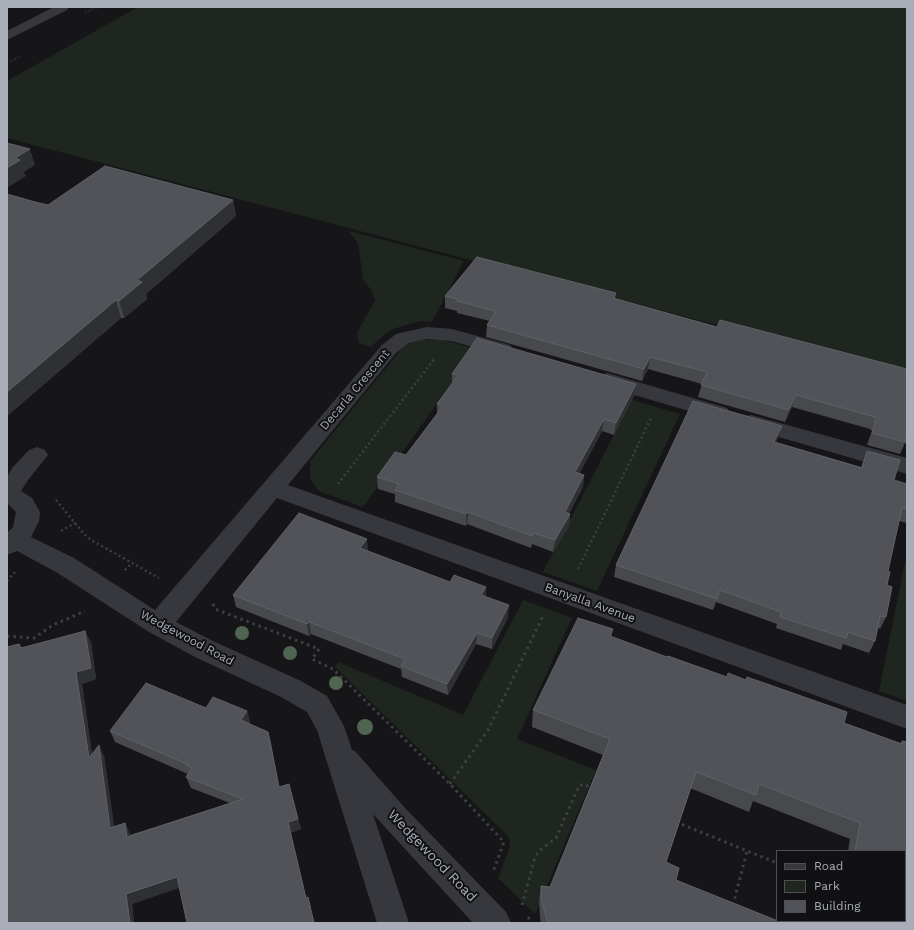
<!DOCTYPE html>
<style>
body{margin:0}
#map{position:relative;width:914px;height:930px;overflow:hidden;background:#161618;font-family:"Work Sans",sans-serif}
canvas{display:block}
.frame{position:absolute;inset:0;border:8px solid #a8adb8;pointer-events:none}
.legend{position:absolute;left:776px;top:850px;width:130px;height:72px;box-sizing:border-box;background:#111113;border:1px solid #4d4f55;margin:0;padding:5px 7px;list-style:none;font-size:12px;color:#a8adb8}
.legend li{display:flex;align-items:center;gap:8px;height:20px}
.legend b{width:20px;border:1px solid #4d4f55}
</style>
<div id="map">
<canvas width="914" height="930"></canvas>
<div class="frame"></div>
<ul class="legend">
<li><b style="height:5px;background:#37383d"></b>Road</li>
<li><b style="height:11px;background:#1e261f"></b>Park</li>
<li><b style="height:11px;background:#525359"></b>Building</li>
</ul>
</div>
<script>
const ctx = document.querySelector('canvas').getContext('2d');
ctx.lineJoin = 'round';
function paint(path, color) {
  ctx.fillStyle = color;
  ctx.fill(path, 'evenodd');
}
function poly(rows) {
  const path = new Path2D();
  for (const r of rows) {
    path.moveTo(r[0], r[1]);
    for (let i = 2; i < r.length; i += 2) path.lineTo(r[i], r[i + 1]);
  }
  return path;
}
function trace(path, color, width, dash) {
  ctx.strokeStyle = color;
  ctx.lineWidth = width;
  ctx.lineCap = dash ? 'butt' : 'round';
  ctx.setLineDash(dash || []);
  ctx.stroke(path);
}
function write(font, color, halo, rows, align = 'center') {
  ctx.font = font + ' "Work Sans",sans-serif';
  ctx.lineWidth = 4;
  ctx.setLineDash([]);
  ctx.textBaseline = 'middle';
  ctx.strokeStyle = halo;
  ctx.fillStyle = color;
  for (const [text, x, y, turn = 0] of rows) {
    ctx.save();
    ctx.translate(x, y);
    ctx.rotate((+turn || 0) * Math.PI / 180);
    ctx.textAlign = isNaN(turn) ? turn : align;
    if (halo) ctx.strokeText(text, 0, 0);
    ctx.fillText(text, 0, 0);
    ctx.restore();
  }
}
paint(poly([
 [138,7,907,7,907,375,7,138,7,81],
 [349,231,464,261,432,322,420,321,393,329,380,338,371,347,359,343,357,333,375,300,371,290,363,279,358,243],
 [423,340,443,340,476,349,363,507,321,492,316,488,310,478,310,461,403,347,415,341],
 [632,400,680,414,597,591,543,572],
 [907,552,907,701,879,691],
 [523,600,572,618,517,739,596,770,535,914,498,878,510,847,509,838,505,833,335,667,338,662,463,715]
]), '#1e261f');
trace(poly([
 [85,13,98,7],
 [7,63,21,56]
]), '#3d3f44', 1.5, [1, 2]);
trace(poly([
 [338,484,435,358],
 [56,500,84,534,91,540,159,578],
 [61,531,75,523],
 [578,569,651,418],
 [125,570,132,563],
 [7,581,15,572],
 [213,604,214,605]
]), '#3d3f44', 2.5, [2, 3]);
trace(poly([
 [213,604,215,609,319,649,312,659,333,669,450,784,504,842,493,872],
 [7,636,34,638,53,625,85,611],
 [450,784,488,730,544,614],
 [676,822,777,863],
 [522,905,535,857,540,850,556,838,579,786,583,784,592,788],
 [733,905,747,851],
 [528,917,532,923]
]), '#3d3f44', 3, [2.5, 4]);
paint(poly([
 [54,7,69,7,67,10,7,40,7,31,54,7],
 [427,327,452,329,510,345,513,349,510,353,503,355,451,341,427,339,409,343,396,353,288,485,907,705,907,729,277,498,176,622,213,641,301,681,327,696,344,726,352,750,355,751,405,808,506,912,511,923,473,923,373,814,409,923,377,923,317,730,307,712,281,697,195,657,149,632,56,572,17,551,7,555,7,533,13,527,16,512,7,503,7,477,12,468,29,450,37,447,45,450,48,455,28,480,21,491,32,498,40,512,39,521,31,537,74,558,155,610,382,345,396,334,427,327],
 [607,373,727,408,730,413,727,418,720,420,600,385,597,380,600,375,607,373],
 [751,415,907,458,907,474,744,427,740,422,744,417,751,415]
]), '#37383d');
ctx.fillStyle = '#506452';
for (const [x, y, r] of [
 [242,633,7],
 [290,653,7],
 [336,683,7],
 [365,727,8]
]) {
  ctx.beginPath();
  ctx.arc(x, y, r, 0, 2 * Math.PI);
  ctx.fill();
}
paint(poly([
 [7,194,35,202,48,205,233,200,236,216,146,294,147,299,124,318,121,318,7,416],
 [616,293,615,299,717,327,907,369,907,443,905,443,900,454,867,445,872,431,870,429,792,407,785,422,698,397,702,384,648,369,642,381,486,337,487,325,490,321,457,313,457,311,445,308,445,296],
 [452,374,636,384,634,396,614,435,602,431,579,474,584,475,583,487,569,513,570,514,569,526,553,552,532,544,531,548,467,524,466,526,395,502,395,494,378,489,377,477,406,455,437,414,437,404,452,383],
 [782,426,776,442,861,467,867,451,894,480,907,484,907,523,899,521,888,571,886,617,880,629,878,628,875,641,869,653,843,644,841,650,776,628,777,624,716,602,713,610,614,577,616,565],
 [368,551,486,597,508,617,492,649,476,644,448,695,402,677,401,669,311,634,309,636,236,607,233,595],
 [613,629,611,637,900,744,902,741,907,923,791,923,791,921,905,921,905,851,848,851,850,839,753,801,749,812,690,788,666,862,676,880,783,923,541,923,540,918,539,901,541,886,550,887,603,755,532,727,533,710],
 [91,642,96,679,82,684,92,754,104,756,114,827,125,823,130,835,230,803,191,788,186,777,188,774,115,742,110,731,206,708,247,711,250,722,249,724,268,732,271,743,279,787,298,819,301,829,290,833,306,898,315,923,180,887,132,904,134,923,7,923,19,644,22,648]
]), '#47494d');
paint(poly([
 [30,149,35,165,24,172,26,176,7,188,7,168,15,158],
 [233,200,236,216,146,294,147,299,124,318,119,301,137,280],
 [116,300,121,318,7,416,7,392],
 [650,357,648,369,642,381,644,369],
 [636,384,634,396,614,435,616,423],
 [796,395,792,407,785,422,789,410],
 [604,419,602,431,574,484,575,472],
 [782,426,778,438,771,454,774,442],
 [584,475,583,487,564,524,565,512],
 [468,512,467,524,466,526,466,514],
 [570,514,569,526,553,552,555,540],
 [367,539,368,551,362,560,360,548],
 [486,587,486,598,481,595],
 [509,605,508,617,492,649,492,638],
 [309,622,311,634,309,636,307,624],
 [85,631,91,642,96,679,82,684,94,769,89,758,76,672],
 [477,633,476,644,448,695,447,684],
 [247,711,250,722,244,732,241,720],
 [268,732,271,743,281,798,279,787],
 [99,745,104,756,116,839,110,828],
 [298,819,301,829,290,833,288,822],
 [125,823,130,834,132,847,127,837],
 [177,877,182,887,132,904,134,923,130,923,126,894]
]), '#2f3033');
const building = poly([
 [7,143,30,149,15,158,20,160,7,168,7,143],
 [105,166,233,200,137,280,142,282,119,301,116,300,7,392,7,194,35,202,48,205,105,166],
 [477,257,616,293,613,298,717,327,720,320,907,369,907,435,905,442,872,433,876,419,875,417,796,395,789,410,701,385,707,372,650,357,644,369,487,325,495,313,494,313,495,311,457,301,458,299,445,296,477,257],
 [477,338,636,384,616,423,604,419,575,472,584,475,565,512,570,514,555,540,533,533,532,536,468,512,466,514,395,490,399,484,377,477,395,452,406,455,443,406,437,404,458,375,452,374,477,338],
 [693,401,782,426,774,442,862,468,867,451,900,460,894,480,907,484,907,509,902,508,888,571,890,572,887,585,892,587,886,617,880,616,875,641,848,632,846,638,780,617,781,612,720,590,717,599,616,565,693,401],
 [299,513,367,539,360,548,450,582,454,575,486,587,481,595,509,605,492,638,477,633,447,684,401,666,405,659,309,622,307,624,233,595,299,513],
 [578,618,613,629,610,636,667,657,668,656,727,677,728,673,746,680,747,677,847,712,844,723,902,744,902,741,907,742,907,923,796,923,797,921,905,921,905,851,855,851,860,823,759,784,756,795,696,772,666,862,679,868,676,880,783,923,548,923,542,903,541,886,550,887,610,739,533,710,578,618],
 [85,631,91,668,76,672,89,758,99,745,110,828,125,823,127,837,243,799,186,777,192,768,186,765,187,764,110,731,146,683,206,708,213,697,247,711,241,720,268,732,279,787,289,784,298,819,288,822,306,898,308,897,314,923,187,923,177,877,126,894,130,923,7,923,7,647,19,644,21,648,85,631]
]);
paint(building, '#525359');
trace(building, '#5f6168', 1);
write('12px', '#a8adb8', '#111113', [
 ["Decarla Crescent",355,390,-50],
 ["Banyalla Avenue",590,603,20],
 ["Wedgewood Road",187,638,28]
]);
write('14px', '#a8adb8', '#111113', [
 ["Wedgewood Road",432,856,46]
]);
</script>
